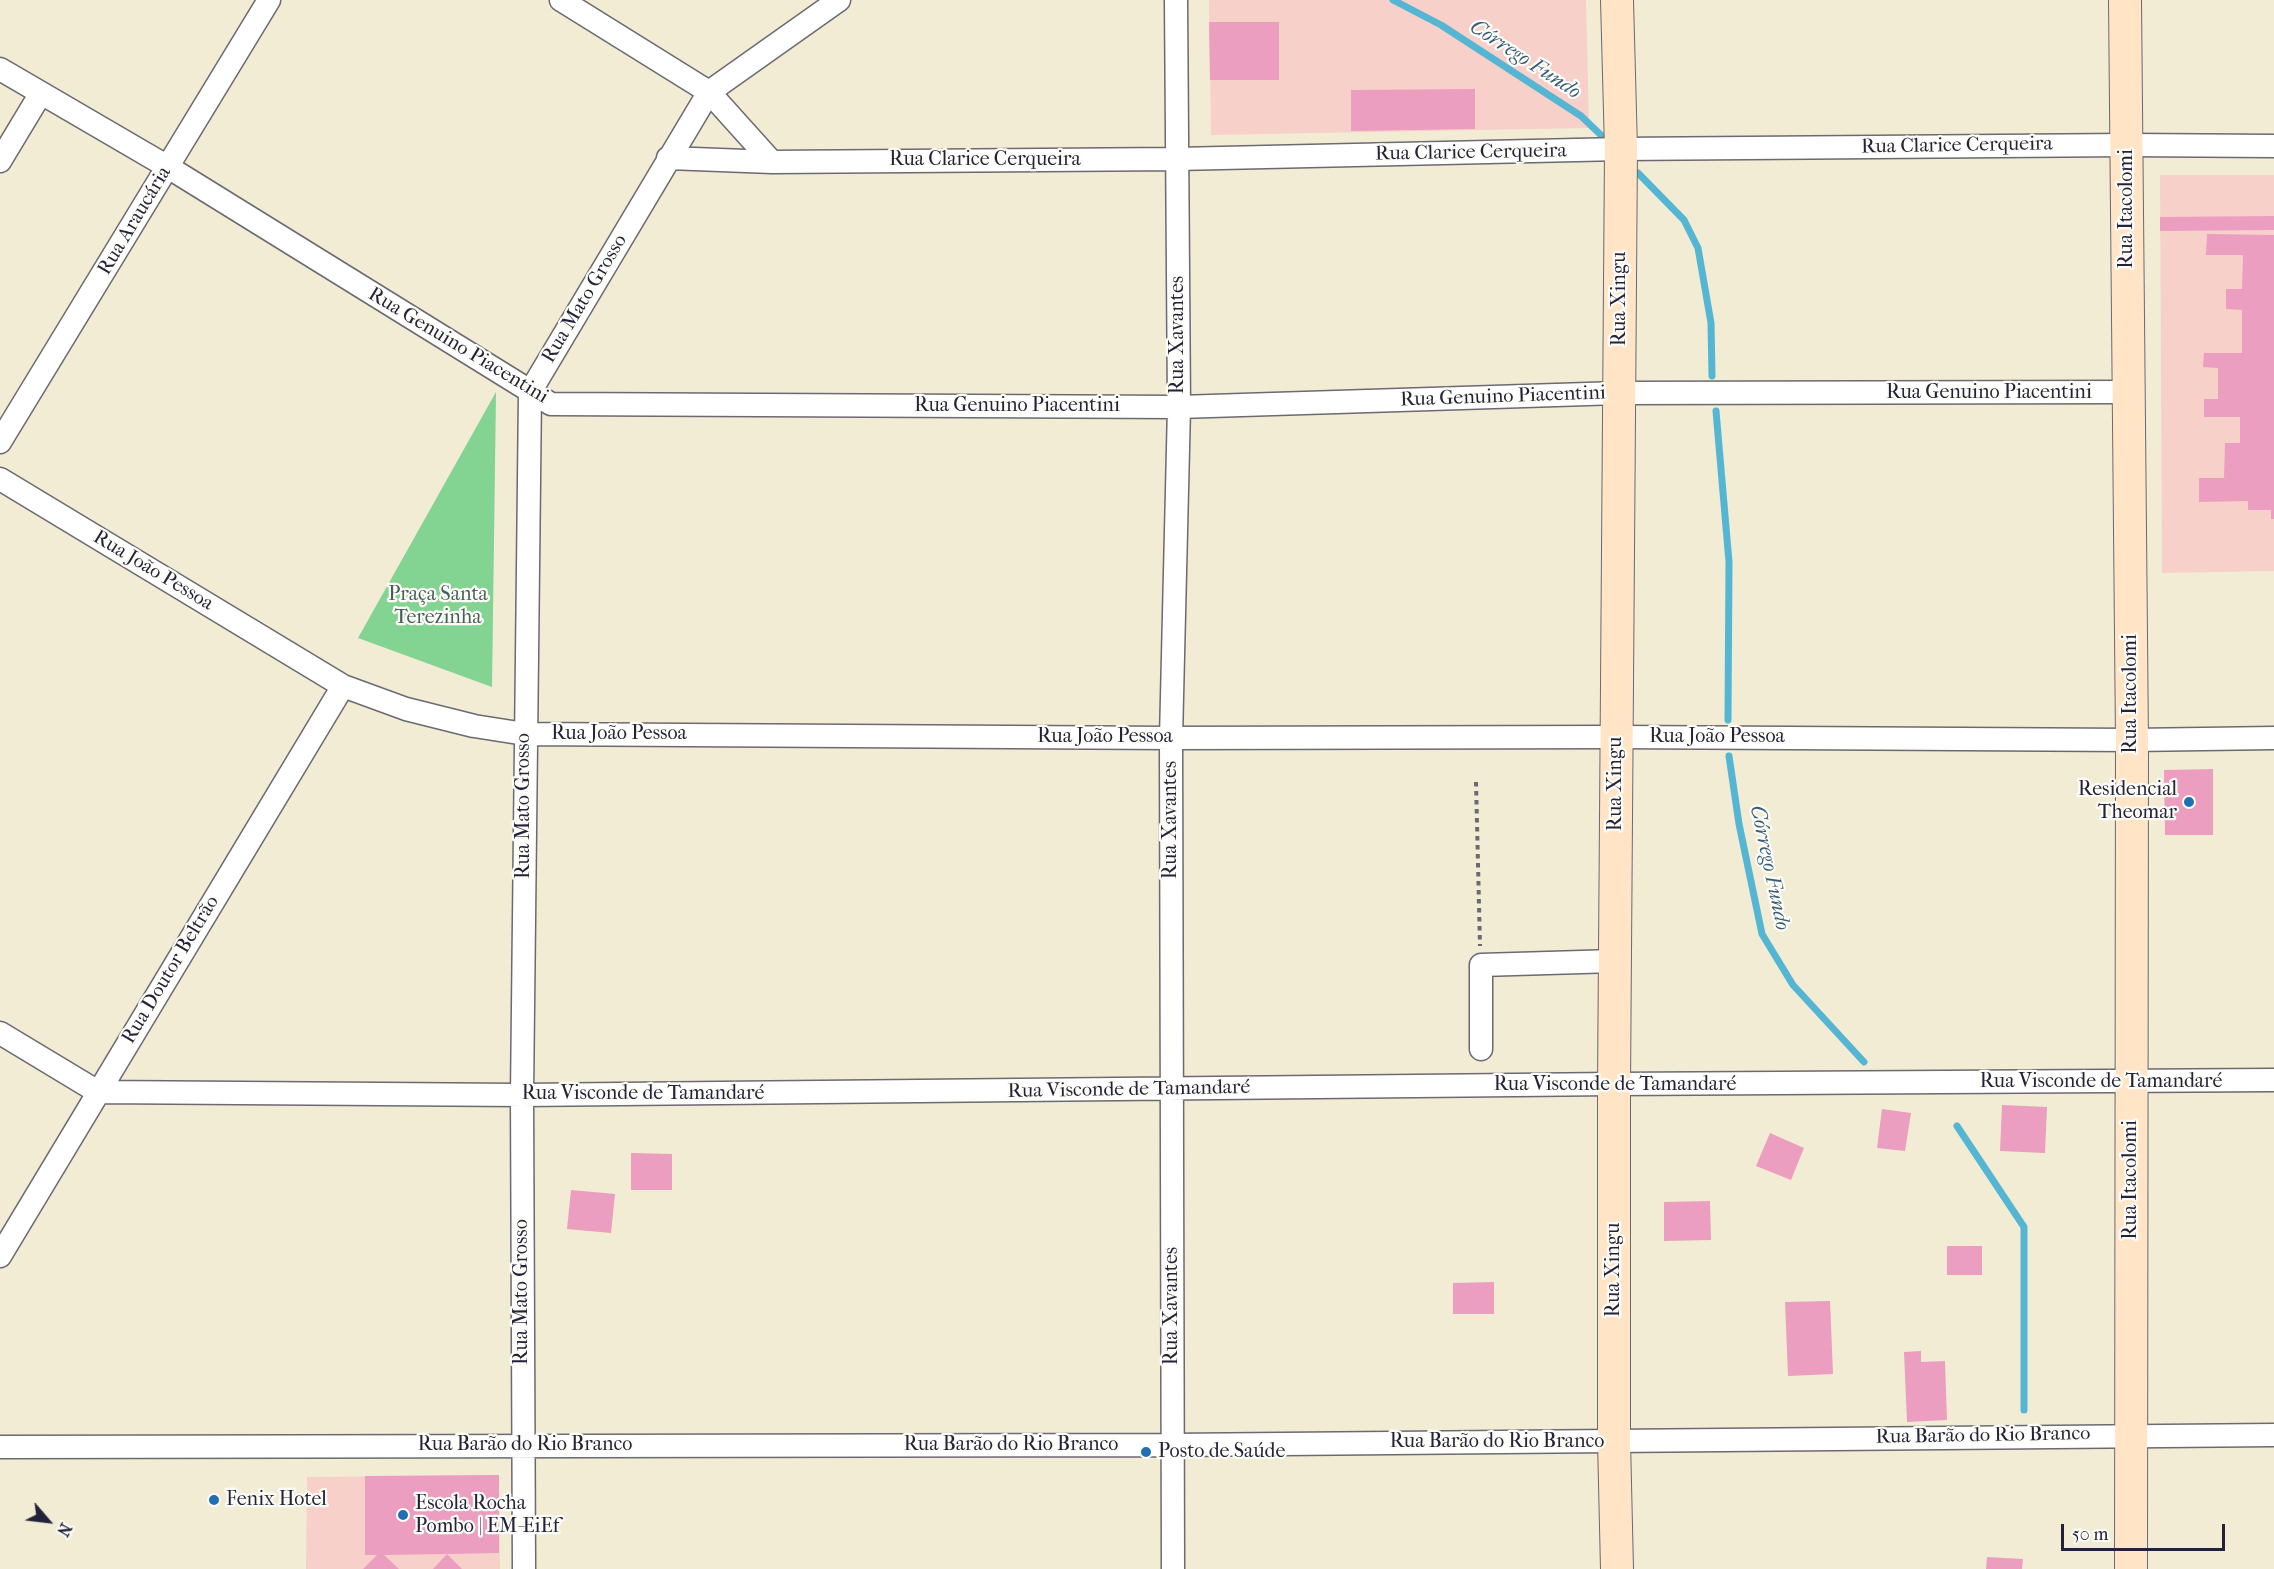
<!DOCTYPE html>
<meta charset="utf-8">
<style>
body{margin:0}
#map{position:relative;width:2274px;height:1569px;overflow:hidden;background:#f2ecd5;font-family:"IM FELL French Canon",serif}
canvas{display:block}
.north{position:absolute;left:18px;top:1491px;width:60px;height:60px;-webkit-text-stroke:4px #fdfcf7;paint-order:stroke;rotate:118deg;font-size:16px;font-weight:700;line-height:24px;text-align:center;color:#22223b}
.north::after{content:'';display:block;margin:auto;width:21px;height:27px;background:#22223b;clip-path:polygon(50% 0,100% 100%,50% 72%,0 100%)}
.scale{position:absolute;left:2061px;top:1524px;width:164px;height:27px;box-sizing:border-box;border:3px solid #22223b;border-top:0;padding-left:8px;font-size:18px;line-height:21px;white-space:nowrap;color:#22223b;-webkit-text-stroke:4px #fdfcf7;paint-order:stroke}
</style>
<div id="map">
<canvas width="2274" height="1569"></canvas>
<div class="north">N</div>
<div class="scale">50 m</div>
</div>
<script>
const ctx = document.querySelector('canvas').getContext('2d');
ctx.lineJoin = 'round';
function paint(path, color) {
  ctx.fillStyle = color;
  ctx.fill(path, 'evenodd');
}
function poly(rows) {
  const path = new Path2D();
  for (const r of rows) {
    path.moveTo(r[0], r[1]);
    for (let i = 2; i < r.length; i += 2) path.lineTo(r[i], r[i + 1]);
  }
  return path;
}
function trace(path, color, width, dash) {
  ctx.strokeStyle = color;
  ctx.lineWidth = width;
  ctx.lineCap = dash ? 'butt' : 'round';
  ctx.setLineDash(dash || []);
  ctx.stroke(path);
}
function write(font, color, halo, rows, align = 'center') {
  ctx.font = font + ' "IM FELL French Canon",serif';
  ctx.lineWidth = 4.5;
  ctx.setLineDash([]);
  ctx.textBaseline = 'middle';
  ctx.strokeStyle = halo;
  ctx.fillStyle = color;
  for (const [text, x, y, turn = 0] of rows) {
    ctx.save();
    ctx.translate(x, y);
    ctx.rotate((+turn || 0) * Math.PI / 180);
    ctx.textAlign = isNaN(turn) ? turn : align;
    if (halo) ctx.strokeText(text, 0, 0);
    ctx.fillText(text, 0, 0);
    ctx.restore();
  }
}
paint(poly([
 [1209,0,1586,0,1589,128,1211,135],
 [2160,175,2274,175,2274,571,2162,573],
 [499,1475,500,1569,306,1569,307,1477]
]), '#f7d0c9');
paint(poly([
 [496,392,492,687,358,638]
]), '#83d393');
trace(poly([
 [1393,0,1441,25,1581,116,1603,137],
 [1638,173,1684,220,1698,248,1711,323,1712,376],
 [1716,411,1729,562,1728,720],
 [1729,756,1739,824,1762,934,1793,985,1864,1062],
 [1957,1126,2024,1227,2024,1410]
]), '#55b6d3', 7);
paint(poly([
 [1209,22,1279,22,1279,80,1210,80],
 [1475,89,1475,129,1351,131,1351,90],
 [2274,216,2274,230,2160,231,2160,217],
 [2207,234,2274,235,2274,519,2271,519,2271,510,2248,510,2248,501,2199,502,2199,478,2224,478,2225,443,2240,443,2240,417,2204,417,2204,399,2218,399,2218,368,2203,367,2204,353,2242,353,2242,310,2226,309,2226,289,2242,289,2243,255,2206,255],
 [2213,769,2213,835,2165,835,2164,770],
 [2002,1105,2047,1107,2045,1153,2000,1151],
 [1882,1109,1911,1113,1905,1151,1877,1148],
 [1770,1133,1804,1148,1791,1180,1756,1166],
 [631,1153,672,1154,672,1190,631,1190],
 [571,1190,615,1194,611,1233,567,1229],
 [1710,1201,1711,1240,1664,1241,1664,1202],
 [1947,1246,1982,1246,1982,1275,1947,1275],
 [1494,1282,1494,1314,1453,1314,1453,1283],
 [1830,1301,1833,1374,1788,1376,1785,1302],
 [1921,1351,1921,1362,1945,1361,1947,1420,1907,1422,1904,1352],
 [499,1475,499,1553,447,1554,462,1569,433,1569,447,1554,384,1555,399,1569,363,1569,377,1555,365,1555,365,1476],
 [1987,1557,2023,1559,2022,1569,1986,1569]
]), '#eb9ec0');
const street = poly([
 [561,0,709,92,772,162],
 [0,69,168,167,551,404,1179,407,1619,393,2129,392],
 [668,158,772,162,1177,159,1621,149,2127,145,2274,146],
 [0,161,41,93],
 [0,442,269,0],
 [0,479,343,686,406,709,474,726,525,734,1171,738,1616,737,2132,740,2274,738],
 [0,1033,98,1092,522,1095,1614,1084,2274,1080],
 [1481,1049,1481,965,1615,961],
 [0,1256,343,686],
 [0,1447,1172,1445,2274,1435],
 [524,1569,522,1095,530,392,709,92,839,0],
 [1173,1569,1171,738,1179,407,1176,0]
]);
const secondary = poly([
 [2125,0,2132,740,2131,1569],
 [1617,1569,1614,1441,1614,1084,1621,149,1617,0]
]);
trace(street, '#6b6971', 25);
trace(secondary, '#6b6971', 34);
trace(poly([
 [1476,782,1480,946]
]), '#6b6971', 4, [4.5, 4.5]);
trace(street, '#fff', 22);
trace(secondary, '#ffe4c6', 32);
for (const [x, y, r, color] of [
 [2189,802,6,"#1f6fb2"],
 [1146,1452,6,"#1f6fb2"],
 [214,1500,6,"#1f6fb2"],
 [403,1515,6,"#1f6fb2"]
]) {
  const dot = new Path2D();
  dot.arc(x, y, r, 0, 2 * Math.PI);
  ctx.fillStyle = color;
  ctx.fill(dot);
  trace(dot, '#fdfcf7', 2);
}
write('20px', '#22223b', '#fdfcf7', [
 ["Rua Clarice Cerqueira",1957,146,-1],
 ["Rua Clarice Cerqueira",1471,153,-1],
 ["Rua Clarice Cerqueira",985,160],
 ["Rua Itacolomi",2127,209,-90],
 ["Rua Araucária",135,221,-59],
 ["Rua Mato Grosso",585,299,-59],
 ["Rua Xingu",1620,299,-90],
 ["Rua Xavantes",1178,335,-90],
 ["Rua Genuino Piacentini",458,346,31],
 ["Rua Genuino Piacentini",1989,393],
 ["Rua Genuino Piacentini",1503,397,-2],
 ["Rua Genuino Piacentini",1017,406],
 ["Rua João Pessoa",153,571,31],
 ["Rua Itacolomi",2131,694,-90],
 ["Rua João Pessoa",619,734],
 ["Rua João Pessoa",1105,737],
 ["Rua João Pessoa",1717,737],
 ["Rua Xingu",1616,784,-90],
 ["Rua Mato Grosso",524,806,-90],
 ["Rua Xavantes",1171,820,-90],
 ["Rua Doutor Beltrão",171,970,-59],
 ["Rua Visconde de Tamandaré",2101,1082],
 ["Rua Visconde de Tamandaré",1615,1085],
 ["Rua Visconde de Tamandaré",1129,1090,-1],
 ["Rua Visconde de Tamandaré",643,1094],
 ["Rua Itacolomi",2131,1180,-90],
 ["Rua Xingu",1614,1270,-90],
 ["Rua Mato Grosso",522,1292,-90],
 ["Rua Xavantes",1172,1306,-90],
 ["Rua Barão do Rio Branco",1983,1436,-1],
 ["Rua Barão do Rio Branco",1497,1442],
 ["Rua Barão do Rio Branco",525,1445],
 ["Rua Barão do Rio Branco",1011,1445]
]);
write('20px', '#44605a', '#fdfcf7', [
 ["Praça Santa",438,595],
 ["Terezinha",438,618]
]);
write('20px', '#22223b', '#fdfcf7', [
 ["Residencial",2177,790,"right"],
 ["Theomar",2177,813,"right"],
 ["Posto de Saúde",1158,1452],
 ["Fenix Hotel",226,1500],
 ["Escola Rocha",415,1504],
 ["Pombo | EM-EiEf",415,1527]
], 'left');
write('italic 21px', '#365d78', '#fdfcf7', [
 ["Córrego Fundo",1525,60,33],
 ["Córrego Fundo",1769,868,78]
]);
</script>
